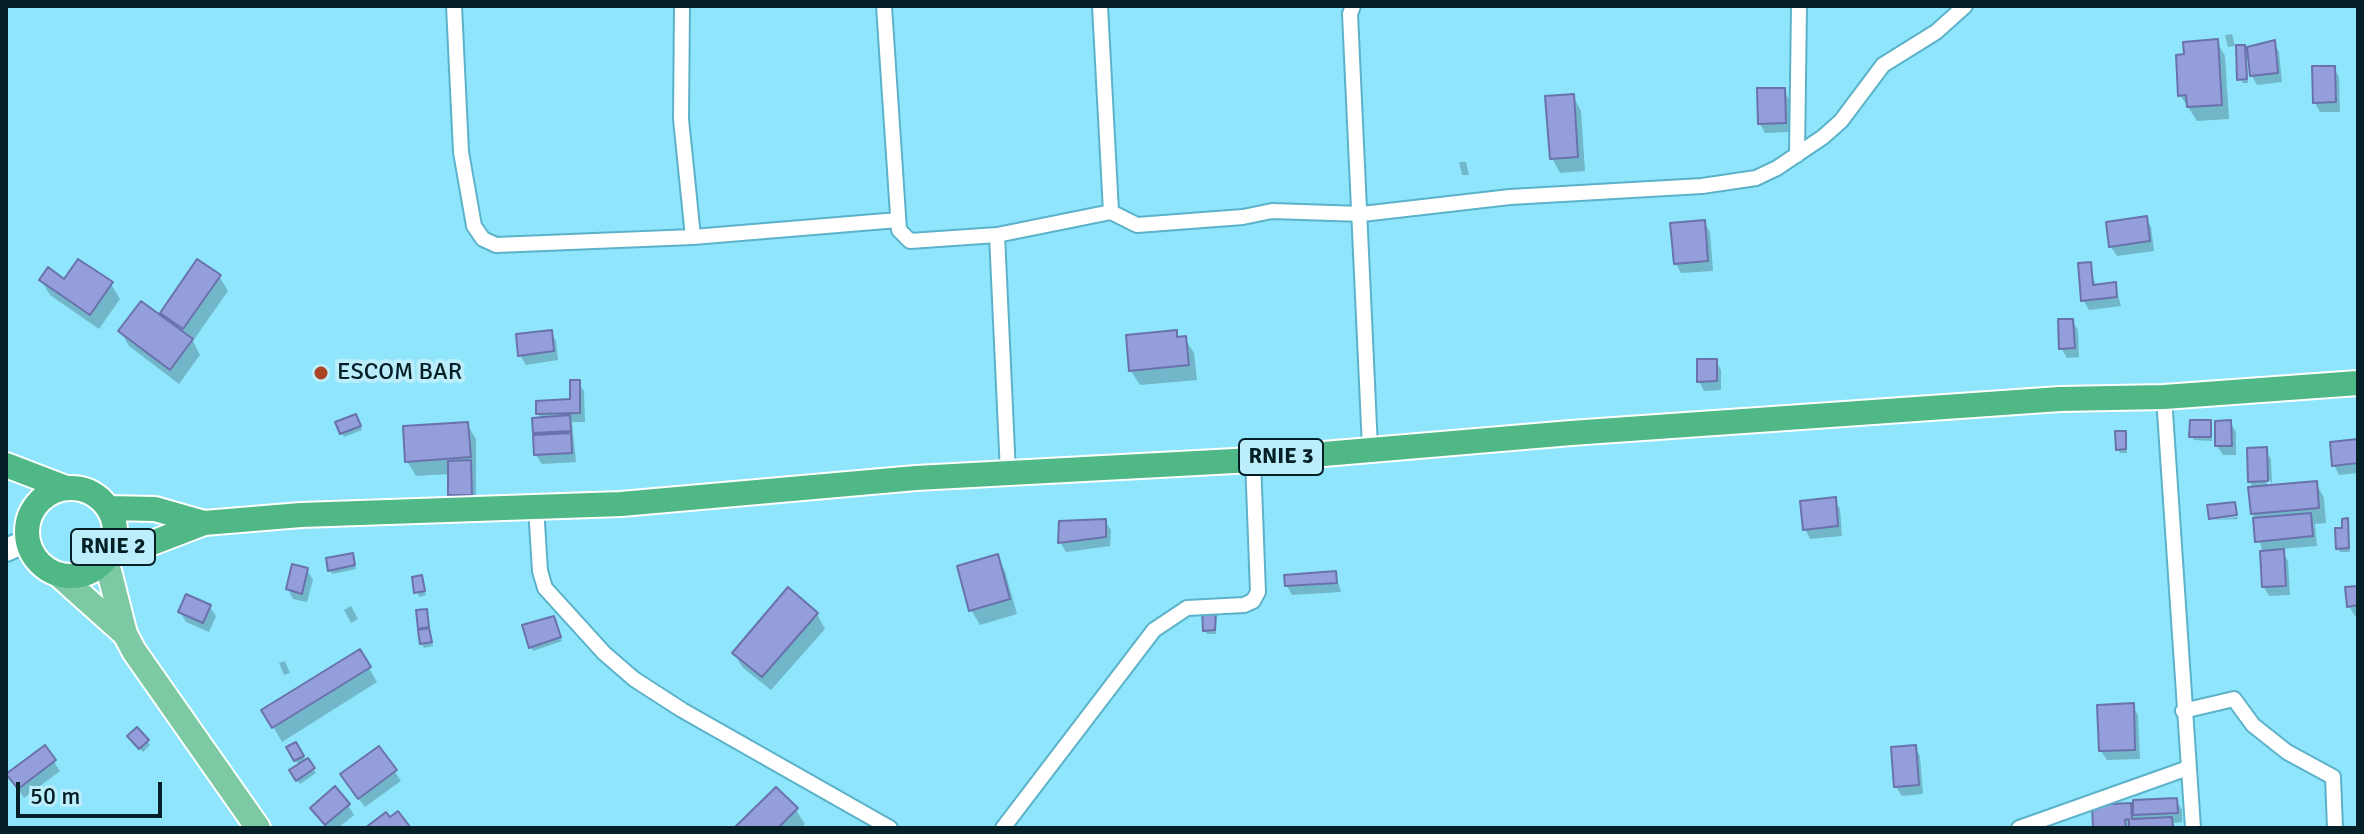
<!DOCTYPE html>
<style>
body{margin:0}
#map{position:relative;width:2364px;height:834px;overflow:hidden;background:#8ee5fc;font-family:Signika,sans-serif}
canvas{display:block}
.frame{position:absolute;inset:0;border:8px solid #042026;pointer-events:none}
.scale{position:absolute;left:16px;top:782px;width:146px;height:36px;box-sizing:border-box;border:4px solid #042026;border-top:0;padding-left:10px;font-size:24px;line-height:28px;white-space:nowrap;color:#042026;-webkit-text-stroke:6px #bbedfa;paint-order:stroke}
</style>
<div id="map">
<canvas width="2364" height="834"></canvas>
<div class="frame"></div>
<div class="scale">50 m</div>
</div>
<script>
const ctx = document.querySelector('canvas').getContext('2d');
ctx.lineJoin = 'round';
function paint(path, color) {
  ctx.fillStyle = color;
  ctx.fill(path, 'evenodd');
}
function poly(rows) {
  const path = new Path2D();
  for (const r of rows) {
    if (r.length === 3) {
      path.moveTo(r[0] + r[2], r[1]);
      path.arc(r[0], r[1], r[2], 0, 2 * Math.PI);
      continue;
    }
    path.moveTo(r[0], r[1]);
    for (let i = 2; i < r.length; i += 2) path.lineTo(r[i], r[i + 1]);
  }
  return path;
}
function trace(path, color, width, dash) {
  ctx.strokeStyle = color;
  ctx.lineWidth = width;
  ctx.lineCap = dash ? 'butt' : 'round';
  ctx.setLineDash(dash || []);
  ctx.stroke(path);
}
function write(font, color, halo, rows, align = 'center') {
  ctx.font = font + ' Signika,sans-serif';
  ctx.lineWidth = 8;
  ctx.setLineDash([]);
  ctx.textBaseline = 'middle';
  ctx.strokeStyle = halo;
  ctx.fillStyle = color;
  for (const [text, x, y, turn = 0] of rows) {
    ctx.save();
    ctx.translate(x, y);
    ctx.rotate((+turn || 0) * Math.PI / 180);
    ctx.textAlign = isNaN(turn) ? turn : align;
    if (halo) ctx.strokeText(text, 0, 0);
    ctx.fillText(text, 0, 0);
    ctx.restore();
  }
}
paint(poly([
 [2232,34,2235,46,2228,47,2225,35],
 [2217,42,2225,56,2229,119,2197,121,2180,95],
 [2274,42,2279,52,2282,82,2257,85,2252,76,2250,58,2247,58,2248,83,2242,83,2244,47,2250,57],
 [2334,68,2339,77,2340,112,2320,112,2315,103],
 [1784,90,1789,99,1790,132,1765,133,1760,124],
 [1573,96,1581,111,1585,171,1560,173,1552,158],
 [1459,162,1466,162,1469,175,1462,175],
 [2146,218,2151,227,2154,251,2117,256,2111,247],
 [1704,222,1710,232,1713,271,1681,273,1676,264],
 [2089,264,2096,286,2115,284,2121,306,2089,310,2083,300],
 [219,276,228,291,193,341,200,355,179,384,129,346,121,332,168,323,162,313],
 [41,280,111,284,120,299,99,329,50,295],
 [2072,321,2078,330,2079,357,2067,358,2061,348],
 [551,332,556,341,558,360,526,365,520,355],
 [1176,332,1180,339,1185,339,1194,353,1197,380,1140,385,1131,371],
 [1716,361,1721,370,1721,390,1704,391,1699,381],
 [578,382,584,391,585,422,572,422,576,462,542,464,536,455,535,433,541,419,538,414,573,401],
 [358,420,362,430,344,437,342,433],
 [2210,422,2212,441,2194,440,2191,436],
 [2230,422,2236,432,2236,455,2223,455,2217,446],
 [467,424,476,439,476,504,456,505,450,495,450,474,416,476,407,461],
 [2125,433,2127,453,2120,453,2118,449],
 [2358,441,2358,473,2339,475,2334,465],
 [2265,450,2271,459,2272,484,2265,472,2261,474,2269,487,2316,483,2324,498,2326,523,2315,524,2317,546,2281,549,2288,561,2290,595,2269,596,2264,587,2262,550,2253,514,2254,489,2250,482],
 [1834,500,1840,509,1842,536,1810,539,1805,529],
 [2237,517,2238,519,2212,520],
 [2347,520,2350,552,2340,552,2338,548],
 [1105,521,1111,530,1110,546,1066,552,1060,542],
 [352,556,356,569,332,574,330,570],
 [997,556,1005,571,1017,614,980,625,971,610],
 [307,570,313,580,307,602,293,599,288,589],
 [1335,573,1341,592,1292,595,1287,586],
 [421,577,426,595,419,597,414,578],
 [2358,588,2358,615,2355,616,2349,606],
 [351,606,358,619,351,623,344,610],
 [210,607,216,616,209,632,186,622,180,612],
 [1204,610,1217,613,1216,634,1207,634,1205,630],
 [418,611,426,611,428,615,433,646,424,648,422,644],
 [817,614,825,629,771,690,743,668,734,653],
 [556,622,562,641,533,651,531,647],
 [359,651,377,682,282,742,264,711],
 [285,661,290,673,284,675,279,663],
 [2132,705,2138,715,2140,759,2107,760,2101,751],
 [132,740,147,741,150,745,143,752],
 [295,745,316,773,300,784,292,771,299,766,289,748],
 [1915,747,1920,756,1923,794,1902,796,1896,787],
 [45,748,60,771,24,798,9,775],
 [379,748,401,781,365,807,348,784],
 [2176,800,2182,810,2182,822,2173,823,2176,828,2095,828,2129,805,2135,815,2135,802],
 [348,805,354,815,338,828,327,828,313,808],
 [796,810,805,824,801,828,737,828]
]), '#0003');
const building = poly([
 [2218,39,2222,105,2187,107,2186,95,2178,96,2176,55,2184,54,2183,42,2218,39],
 [2275,40,2278,73,2250,76,2247,47,2275,40],
 [2236,45,2245,45,2247,79,2237,80,2236,45],
 [2312,66,2335,66,2336,102,2313,103,2312,66],
 [1757,88,1785,88,1786,123,1758,124,1757,88],
 [1574,94,1578,157,1550,159,1545,96,1574,94],
 [2147,216,2150,241,2109,247,2106,222,2147,216],
 [1705,220,1708,261,1674,264,1670,223,1705,220],
 [78,259,113,282,90,315,39,280,48,267,64,279,78,259],
 [197,259,221,275,183,329,160,313,197,259],
 [2091,262,2093,285,2116,282,2117,297,2081,301,2078,263,2091,262],
 [141,301,193,339,170,370,118,331,141,301],
 [2058,319,2073,319,2075,348,2059,349,2058,319],
 [552,330,554,351,518,356,516,334,552,330],
 [1177,330,1177,337,1186,336,1189,365,1129,371,1126,335,1177,330],
 [1697,359,1717,359,1717,381,1697,382,1697,359],
 [570,380,580,380,580,413,536,414,536,401,570,399,570,380],
 [356,414,361,426,340,434,335,422,356,414],
 [570,415,571,431,533,433,532,418,570,415],
 [2190,420,2211,420,2211,437,2189,437,2190,420],
 [2231,420,2232,446,2215,446,2215,421,2231,420],
 [468,422,471,457,405,462,403,426,468,422],
 [2115,431,2126,431,2126,449,2116,450,2115,431],
 [571,433,572,453,534,455,533,435,571,433],
 [2358,439,2358,463,2332,466,2330,442,2358,439],
 [2267,447,2268,481,2248,482,2247,448,2267,447],
 [471,460,472,495,448,495,448,461,471,460],
 [2317,481,2319,508,2251,514,2248,487,2317,481],
 [1836,497,1838,526,1803,530,1800,501,1836,497],
 [2235,502,2237,515,2209,519,2207,505,2235,502],
 [2311,513,2313,536,2255,542,2253,518,2311,513],
 [2348,518,2349,548,2336,549,2335,528,2342,528,2342,519,2348,518],
 [1106,519,1106,537,1058,543,1059,521,1106,519],
 [2284,549,2286,586,2262,587,2260,551,2284,549],
 [353,553,355,565,328,571,326,558,353,553],
 [998,554,1010,599,969,611,957,566,998,554],
 [292,564,308,568,302,594,286,589,292,564],
 [1336,571,1337,583,1285,586,1284,575,1336,571],
 [422,575,425,591,414,593,412,577,422,575],
 [2358,586,2358,605,2347,607,2345,587,2358,586],
 [788,587,818,613,762,677,732,653,788,587],
 [186,594,211,605,203,623,178,612,186,594],
 [1216,607,1215,630,1203,631,1202,608,1216,607],
 [427,609,429,627,418,629,416,610,427,609],
 [554,616,561,637,529,648,522,625,554,616],
 [429,628,432,642,420,644,418,630,429,628],
 [360,649,371,667,272,728,261,710,360,649],
 [2134,703,2135,750,2099,751,2097,705,2134,703],
 [137,727,149,740,139,749,127,736,137,727],
 [296,742,304,756,294,761,286,747,296,742],
 [45,745,56,760,18,789,6,774,45,745],
 [1916,745,1919,785,1894,787,1891,747,1916,745],
 [379,746,397,770,358,799,340,774,379,746],
 [308,758,315,768,296,781,289,770,308,758],
 [335,786,350,804,325,825,310,808,335,786],
 [776,787,798,808,778,828,734,828,776,787],
 [2177,798,2178,813,2133,815,2133,800,2177,798],
 [2131,803,2132,819,2172,817,2173,828,2129,828,2129,819,2125,820,2126,828,2093,828,2092,805,2131,803],
 [398,811,411,828,365,828,386,812,390,817,398,811]
]);
paint(building, '#949edb');
trace(building, '#6972ab', 2);
const minor = poly([
 [454,6,461,152,474,226,483,239,496,245,693,237,898,220],
 [682,6,681,119,693,237],
 [884,6,899,230,910,241,997,235,1008,473],
 [1100,6,1111,212],
 [1353,6,1350,14,1370,448],
 [1797,155,1799,6],
 [997,235,1111,212,1137,225,1243,217,1272,211,1362,214,1510,197,1702,186,1756,178,1777,168,1823,137,1841,121,1883,65,1936,32,1965,6],
 [2164,397,2193,828],
 [536,507,540,571,545,588,604,653,634,679,682,710,890,828],
 [2183,711,2234,699,2253,725,2287,752,2333,777,2335,828],
 [1003,828,1154,630,1187,608,1244,605,1253,601,1258,592,1253,460],
 [2019,828,2188,768]
]);
const secondary = poly([
 [6,550,27,541]
]);
const primary = poly([
 [106,559,125,634,134,651,258,828],
 [59,575,125,634]
]);
const trunk = poly([
 [6,465,66,488],
 [71,532,44],
 [108,508,155,509,204,523],
 [113,547,152,543,204,523,301,515,621,504,916,478,1253,460,1571,433,2060,399,2164,397,2358,383]
]);
trace(minor, '#5bb2c9', 18);
trace(secondary, '#5bb2c9', 26);
trace(primary, '#fff', 28);
trace(trunk, '#fff', 28);
trace(minor, '#fff', 14);
trace(secondary, '#fff', 22);
trace(primary, '#7cc9a4', 24);
trace(trunk, '#50b786', 24);
for (const [x, y, r, color] of [
 [321,373,8,"#aa4224"]
]) {
  const dot = new Path2D();
  dot.arc(x, y, r, 0, 2 * Math.PI);
  ctx.fillStyle = color;
  ctx.fill(dot);
  trace(dot, '#bbedfa', 3);
}
for (const [x, y, w] of [
 [1281,457,84],
 [113,547,84]
]) {
  const box = new Path2D();
  box.roundRect(x - w / 2, y - 18, w, 36, 6);
  ctx.fillStyle = '#bbedfa';
  ctx.fill(box);
  trace(box, '#042026', 2);
}
write('bold 22px', '#042026', null, [
 ["RNIE 3",1281,457],
 ["RNIE 2",113,547]
]);
write('24px', '#042026', '#bbedfa', [
 ["ESCOM BAR",337,373]
], 'left');
</script>
